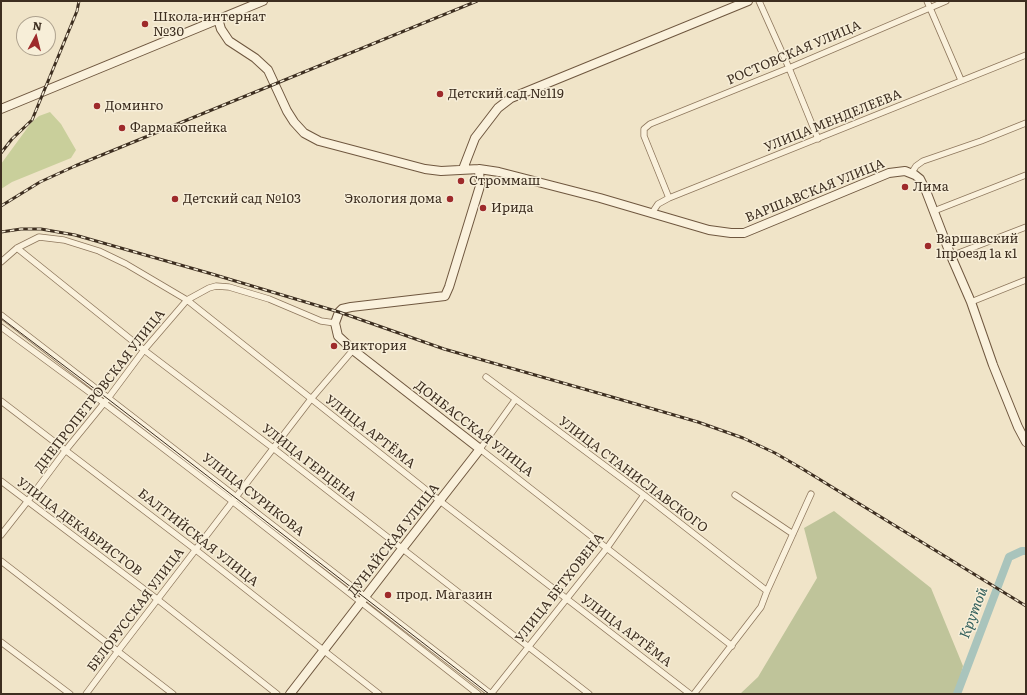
<!DOCTYPE html>
<meta charset="utf-8">
<style>
body{margin:0}
#map{position:relative;width:1027px;height:695px;overflow:hidden;background:#f0e4c8;font-family:Literata,serif}
canvas{display:block}
.frame{position:absolute;inset:0;border:2px solid #3d2e20;pointer-events:none}
.north{position:absolute;left:16px;top:16px;width:40px;height:40px;box-sizing:border-box;background:#f7eed8;border:1px solid #ada18e;border-radius:50%;rotate:7deg;font-size:11px;font-weight:700;line-height:16px;text-align:center;color:#3d2e20}
.north::after{content:'';display:block;margin:auto;width:14px;height:18px;background:#9e2a2b;clip-path:polygon(50% 0,100% 100%,50% 72%,0 100%)}
</style>
<div id="map">
<canvas width="1027" height="695"></canvas>
<div class="frame"></div>
<div class="north">N</div>
</div>
<script>
const ctx = document.querySelector('canvas').getContext('2d');
ctx.lineJoin = 'round';
function paint(path, color) {
  ctx.fillStyle = color;
  ctx.fill(path, 'evenodd');
}
function poly(rows) {
  const path = new Path2D();
  for (const r of rows) {
    path.moveTo(r[0], r[1]);
    for (let i = 2; i < r.length; i += 2) path.lineTo(r[i], r[i + 1]);
  }
  return path;
}
function trace(path, color, width, dash) {
  ctx.strokeStyle = color;
  ctx.lineWidth = width;
  ctx.lineCap = dash ? 'butt' : 'round';
  ctx.setLineDash(dash || []);
  ctx.stroke(path);
}
function write(font, color, halo, rows, align = 'center') {
  ctx.font = font + ' Literata,serif';
  ctx.lineWidth = 3;
  ctx.setLineDash([]);
  ctx.textBaseline = 'middle';
  ctx.strokeStyle = halo;
  ctx.fillStyle = color;
  for (const [text, x, y, turn = 0] of rows) {
    ctx.save();
    ctx.translate(x, y);
    ctx.rotate((+turn || 0) * Math.PI / 180);
    ctx.textAlign = isNaN(turn) ? turn : align;
    if (halo) ctx.strokeText(text, 0, 0);
    ctx.fillText(text, 0, 0);
    ctx.restore();
  }
}
paint(poly([
 [50,112,61,124,76,150,71,158,12,182,1,189,1,164,31,123,39,116]
]), '#c9cf9b');
paint(poly([
 [834,511,931,588,963,666,956,694,740,694,758,677,817,578,804,528]
]), '#bfc49a');
trace(poly([
 [957,694,1009,557,1022,551,1026,551]
]), '#a9c4bc', 8);
const street = poly([
 [759,1,789,68,818,139],
 [927,1,961,80],
 [911,174,916,166,923,161,981,141,1026,123],
 [669,198,644,136,644,129,650,124,789,68,946,1],
 [934,211,1026,175],
 [652,213,658,204,669,198,1026,55],
 [17,248,144,350,273,448,589,694],
 [951,256,1026,227],
 [1,262,17,248,39,237,64,240,99,251,126,264,187,300,440,501,690,694],
 [971,302,1026,280],
 [1,315,491,694],
 [1,327,104,403,232,501,478,694],
 [486,377,644,495,767,591],
 [515,400,480,449,732,646],
 [1,401,196,550,379,694],
 [1,481,157,599,277,694],
 [735,495,793,534],
 [1,535,27,502,65,451,109,397,144,350,187,300,209,288,216,286,229,287,269,299,321,321,335,323],
 [1,561,173,694],
 [1,642,70,694],
 [86,694,118,651,311,399,353,350],
 [491,694,607,548,644,495],
 [694,694,761,607,767,591,811,494]
]);
const secondary = poly([
 [218,19,221,29,229,41,255,58,268,70,287,111,294,122,304,133,319,141,425,169,441,171,479,169,499,172,600,198,709,230,731,233,744,233,889,173,905,171,915,175,920,179,926,191,951,256,971,302,993,365,1018,427,1026,442],
 [1,109,263,1],
 [463,169,475,138,498,108,511,98,748,1],
 [290,694,402,549,480,449,353,350,338,336,335,323,339,312,342,309,351,307,445,296,449,287,480,186,479,169]
]);
trace(street, '#8d765c', 7);
trace(secondary, '#6f573f', 10);
trace(street, '#faf1dc', 5.5);
trace(secondary, '#faf1dc', 8);
trace(poly([
 [1,318,108,399,489,694]
]), '#3d2e20', 1);
const rail = poly([
 [1,153,12,139,32,120,77,11,79,1],
 [1,206,40,182,75,166,477,1],
 [1,232,21,229,41,229,75,235,212,274,339,312,444,349,612,397,698,422,743,438,775,453,801,468,1026,606]
]);
trace(rail, '#3d2e20', 3);
trace(rail, '#f7eed8', 1.5, [4.5]);
for (const [x, y, r, color] of [
 [145,24,4,"#9e2a2b"],
 [440,94,4,"#9e2a2b"],
 [97,106,4,"#9e2a2b"],
 [122,128,4,"#9e2a2b"],
 [461,181,4,"#9e2a2b"],
 [905,187,4,"#9e2a2b"],
 [175,199,4,"#9e2a2b"],
 [450,199,4,"#9e2a2b"],
 [483,208,4,"#9e2a2b"],
 [928,246,4,"#9e2a2b"],
 [334,346,4,"#9e2a2b"],
 [388,595,4,"#9e2a2b"]
]) {
  const dot = new Path2D();
  dot.arc(x, y, r, 0, 2 * Math.PI);
  ctx.fillStyle = color;
  ctx.fill(dot);
  trace(dot, '#f7eed8', 1.5);
}
write('13px', '#3d2e20', '#f7eed8', [
 ["Школа-интернат",153,17],
 ["№30",153,32],
 ["Детский сад №119",448,94],
 ["Доминго",105,106],
 ["Фармакопейка",130,128],
 ["Строммаш",469,181],
 ["Лима",913,187],
 ["Детский сад №103",183,199],
 ["Экология дома",442,199,"right"],
 ["Ирида",491,208],
 ["Варшавский",936,239],
 ["1проезд 1а к1",936,254],
 ["Виктория",342,346],
 ["прод. Магазин",396,595]
], 'left');
write('13px', '#3d2e20', '#f7eed8', [
 ["РОСТОВСКАЯ УЛИЦА",794,53,-23],
 ["УЛИЦА МЕНДЕЛЕЕВА",833,121,-22],
 ["ВАРШАВСКАЯ УЛИЦА",815,191,-22],
 ["ДНЕПРОПЕТРОВСКАЯ УЛИЦА",100,391,-52],
 ["ДОНБАССКАЯ УЛИЦА",474,429,38],
 ["УЛИЦА АРТЁМА",370,432,38],
 ["УЛИЦА ГЕРЦЕНА",309,463,38],
 ["УЛИЦА СТАНИСЛАВСКОГО",633,475,37],
 ["УЛИЦА СУРИКОВА",253,495,38],
 ["УЛИЦА ДЕКАБРИСТОВ",79,527,37],
 ["БАЛТИЙСКАЯ УЛИЦА",198,538,38],
 ["ДУНАЙСКАЯ УЛИЦА",394,540,-52],
 ["УЛИЦА БЕТХОВЕНА",560,588,-52],
 ["БЕЛОРУССКАЯ УЛИЦА",136,610,-53],
 ["УЛИЦА АРТЁМА",626,631,37]
]);
write('italic 14px', '#2f5d5a', '#f7eed8', [
 ["Крутой",974,613,-69]
]);
</script>
